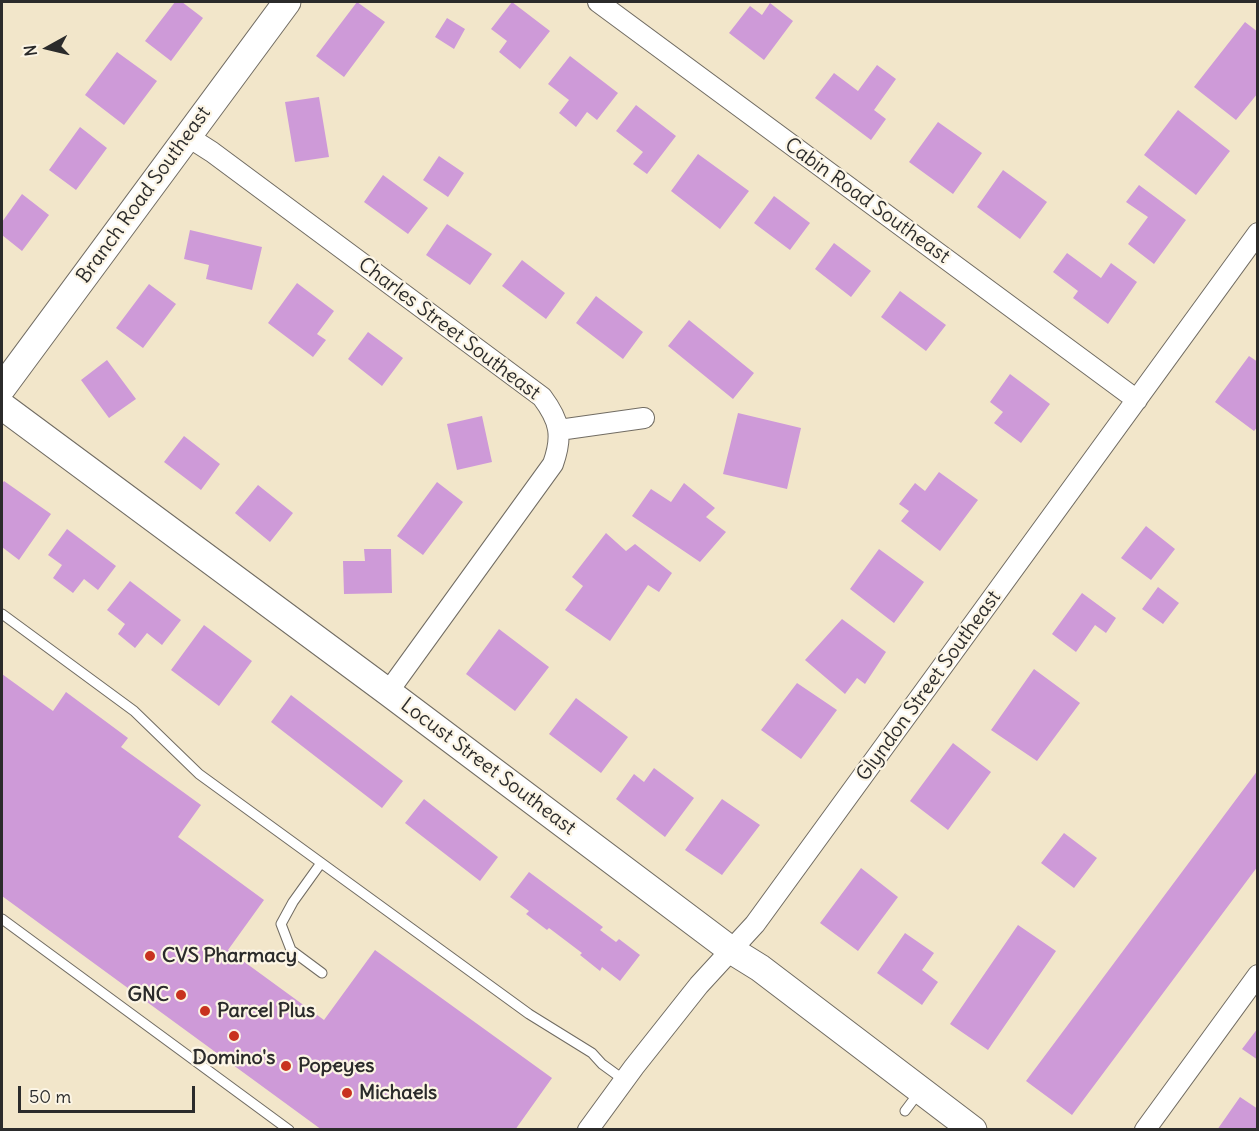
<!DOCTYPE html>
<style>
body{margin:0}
#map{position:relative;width:1259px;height:1131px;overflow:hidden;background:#f2e6ca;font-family:Delius,sans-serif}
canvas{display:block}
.frame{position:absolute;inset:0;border:3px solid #2b2b2b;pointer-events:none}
.north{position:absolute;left:18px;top:18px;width:60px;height:60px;-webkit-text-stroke:4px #fcf5e5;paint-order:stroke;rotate:262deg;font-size:16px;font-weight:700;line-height:24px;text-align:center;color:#2b2b2b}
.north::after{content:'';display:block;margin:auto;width:21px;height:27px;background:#2b2b2b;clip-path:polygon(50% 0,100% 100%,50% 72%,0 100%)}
.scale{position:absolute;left:18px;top:1086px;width:177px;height:27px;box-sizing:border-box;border:3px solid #2b2b2b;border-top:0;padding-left:8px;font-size:18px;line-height:21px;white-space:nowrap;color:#2b2b2b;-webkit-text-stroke:4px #fcf5e5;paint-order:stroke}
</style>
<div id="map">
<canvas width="1259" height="1131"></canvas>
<div class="frame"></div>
<div class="north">N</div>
<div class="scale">50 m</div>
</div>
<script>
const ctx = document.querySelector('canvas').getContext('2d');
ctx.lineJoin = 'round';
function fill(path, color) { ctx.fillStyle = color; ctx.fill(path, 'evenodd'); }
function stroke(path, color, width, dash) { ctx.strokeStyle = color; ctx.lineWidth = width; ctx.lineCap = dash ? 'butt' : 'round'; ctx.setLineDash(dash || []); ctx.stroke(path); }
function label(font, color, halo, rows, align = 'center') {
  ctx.font = font + ' Delius,sans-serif'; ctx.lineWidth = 4.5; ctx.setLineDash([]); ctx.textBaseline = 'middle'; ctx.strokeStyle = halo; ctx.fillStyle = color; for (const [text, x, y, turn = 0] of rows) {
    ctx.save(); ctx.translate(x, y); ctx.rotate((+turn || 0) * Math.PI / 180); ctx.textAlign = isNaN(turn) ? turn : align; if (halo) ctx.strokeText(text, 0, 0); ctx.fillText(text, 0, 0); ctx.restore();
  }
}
fill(new Path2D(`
 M175 2H182L203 18 171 61 145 41Z
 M357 2 385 22 344 77 316 56Z
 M512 2 550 31 520 69 499 52 507 41 491 29Z
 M770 3 793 21 764 60 729 33 750 6 762 15Z
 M447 18 465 29 454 49 435 37Z
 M1245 22 1258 32V93L1236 120 1194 87Z
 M117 52 157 81 124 125 85 95Z
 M570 56 618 93 597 120 587 112 576 127 559 113 569 100 548 84Z
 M877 65 896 79 874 110 886 119 871 140 815 98 834 73 858 91Z
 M319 97 329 157 295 162 285 102Z
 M636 105 676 136 647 174 633 164 643 152 616 131Z
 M1178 110 1230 151 1196 195 1144 155Z
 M938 122 982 153 953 194 909 162Z
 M80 127 107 148 76 190 49 170Z
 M698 154 749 191 720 229 671 191Z
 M439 156 464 173 448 197 423 180Z
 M1003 170 1047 202 1020 239 977 207Z
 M383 175 428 208 408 234 364 202Z
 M1139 185 1186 220 1154 264 1128 244 1148 217 1126 202Z
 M22 194 49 215 22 251 2 235V222Z
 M774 196 810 223 790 250 754 223Z
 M447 224 492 254 470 285 426 255Z
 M190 230 262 247 252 290 206 279 209 265 184 259Z
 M834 243 871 271 851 297 815 269Z
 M1067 253 1101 278 1111 263 1137 282 1108 324 1073 298 1078 291 1053 272Z
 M522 260 565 293 546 319 502 286Z
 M297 283 334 311 317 334 326 340 313 357 268 323Z
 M149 284 176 304 143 348 116 328Z
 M900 291 946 325 926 351 881 317Z
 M596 296 643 332 623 359 576 323Z
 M689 320 754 373 733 399 668 346Z
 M368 332 403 358 382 386 348 359Z
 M1249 356 1258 362V426L1254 431 1215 402Z
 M107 360 136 399 109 418 81 380Z
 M1010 374 1050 404 1021 443 994 423 1003 412 990 402Z
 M738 413 801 428 787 489 723 474Z
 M482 416 492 462 457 470 447 424Z
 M184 436 220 464 201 490 164 462Z
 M939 472 978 500 940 551 901 521 909 511 899 504 915 483 925 491Z
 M4 481 51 514 19 560 2 547V484Z
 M437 482 463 502 423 555 397 536Z
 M684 483 715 508 706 517 726 532 700 562 632 516 651 489 671 502Z
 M258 485 293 513 270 542 235 513Z
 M1146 526 1175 549 1151 580 1121 558Z
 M67 529 116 566 98 590 84 579 73 593 53 578 62 565 48 555Z
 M606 533 626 551 635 544 672 573 659 592 648 585 610 641 565 610 583 586 572 577Z
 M364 549H391L392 593 344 594 343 561H365Z
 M879 549 924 582 894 623 850 589Z
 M130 581 181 620 162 645 147 633 135 648 118 634 125 624 107 610Z
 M1158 587 1179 603 1163 624 1142 609Z
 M1082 593 1116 618 1106 633 1095 625 1076 652 1052 634Z
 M842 619 886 652 865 684 857 678 845 694 805 660Z
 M204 625 252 661 219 706 171 670Z
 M499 629 549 667 515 711 466 674Z
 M1034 669 1080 703 1037 761 991 730Z
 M2 674 53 711 66 692 128 738 121 747 201 805 178 837 264 900 228 950 324 1020 375 950 552 1078 515 1130H322L2 896Z
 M797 683 837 710 801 759 761 730Z
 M291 695 403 781 382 808 271 722Z
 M576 698 628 737 601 773 549 734Z
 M953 743 991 772 948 830 910 801Z
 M654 768 694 798 665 837 616 799 634 774 644 782Z
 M1258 770V866L1072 1115 1026 1081Z
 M424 799 498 857 480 881 405 823Z
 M722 799 760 825 722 875 685 850Z
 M1064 833 1097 858 1074 888 1041 863Z
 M861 868 898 897 858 951 820 923Z
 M529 872 603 927 600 930 616 942 619 939 640 955 620 981 602 967 600 971 580 955 582 953 549 928 547 930 526 914 529 911 510 897Z
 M1018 925 1056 951 988 1050 950 1024Z
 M905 933 934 953 922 970 938 982 922 1005 877 973Z
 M1258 1028V1060L1242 1049Z
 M1240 1097 1258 1109V1130H1217Z`), '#ce9ad8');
const lane = new Path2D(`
 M2 614 134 711 199 774 529 1014 592 1053 602 1064 624 1080
 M321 863 293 902 281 924 291 950 322 973
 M2 919 289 1130
 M905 1111 920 1091`);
const street = new Path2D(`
 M598 2 1137 400
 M187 136 212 152 542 397C560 421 563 436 553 464L388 692
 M559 430 644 418
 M588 1130 634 1067 699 985 755 924 1258 233
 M1145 1130 1258 975`);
const secondary = new Path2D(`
 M2 388 287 2
 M2 406 388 692 731 950 760 968 973 1130`);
stroke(lane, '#716c63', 11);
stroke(street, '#716c63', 22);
stroke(secondary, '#716c63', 29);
stroke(lane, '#fff', 9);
stroke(street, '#fff', 20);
stroke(secondary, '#fff', 27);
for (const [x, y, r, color] of [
 [150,956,6,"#c8321e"],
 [181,995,6,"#c8321e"],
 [205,1011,6,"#c8321e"],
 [234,1036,6,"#c8321e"],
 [286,1066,6,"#c8321e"],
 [347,1093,6,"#c8321e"]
]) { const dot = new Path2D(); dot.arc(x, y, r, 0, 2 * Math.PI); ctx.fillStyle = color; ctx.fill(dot); stroke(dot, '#fcf5e5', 2); }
label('20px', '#2b2b2b', '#fcf5e5', [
 ["Branch Road Southeast",144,195,-54],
 ["Cabin Road Southeast",867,201,36],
 ["Charles Street Southeast",449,329,37],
 ["Glyndon Street Southeast",929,686,-54],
 ["Locust Street Southeast",488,767,37]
]);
label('bold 20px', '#2b2b2b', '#fcf5e5', [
 ["CVS Pharmacy",162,956],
 ["GNC",169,995,"right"],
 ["Parcel Plus",217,1011],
 ["Domino's",234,1058,"center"],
 ["Popeyes",298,1066],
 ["Michaels",359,1093]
], 'left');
</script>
